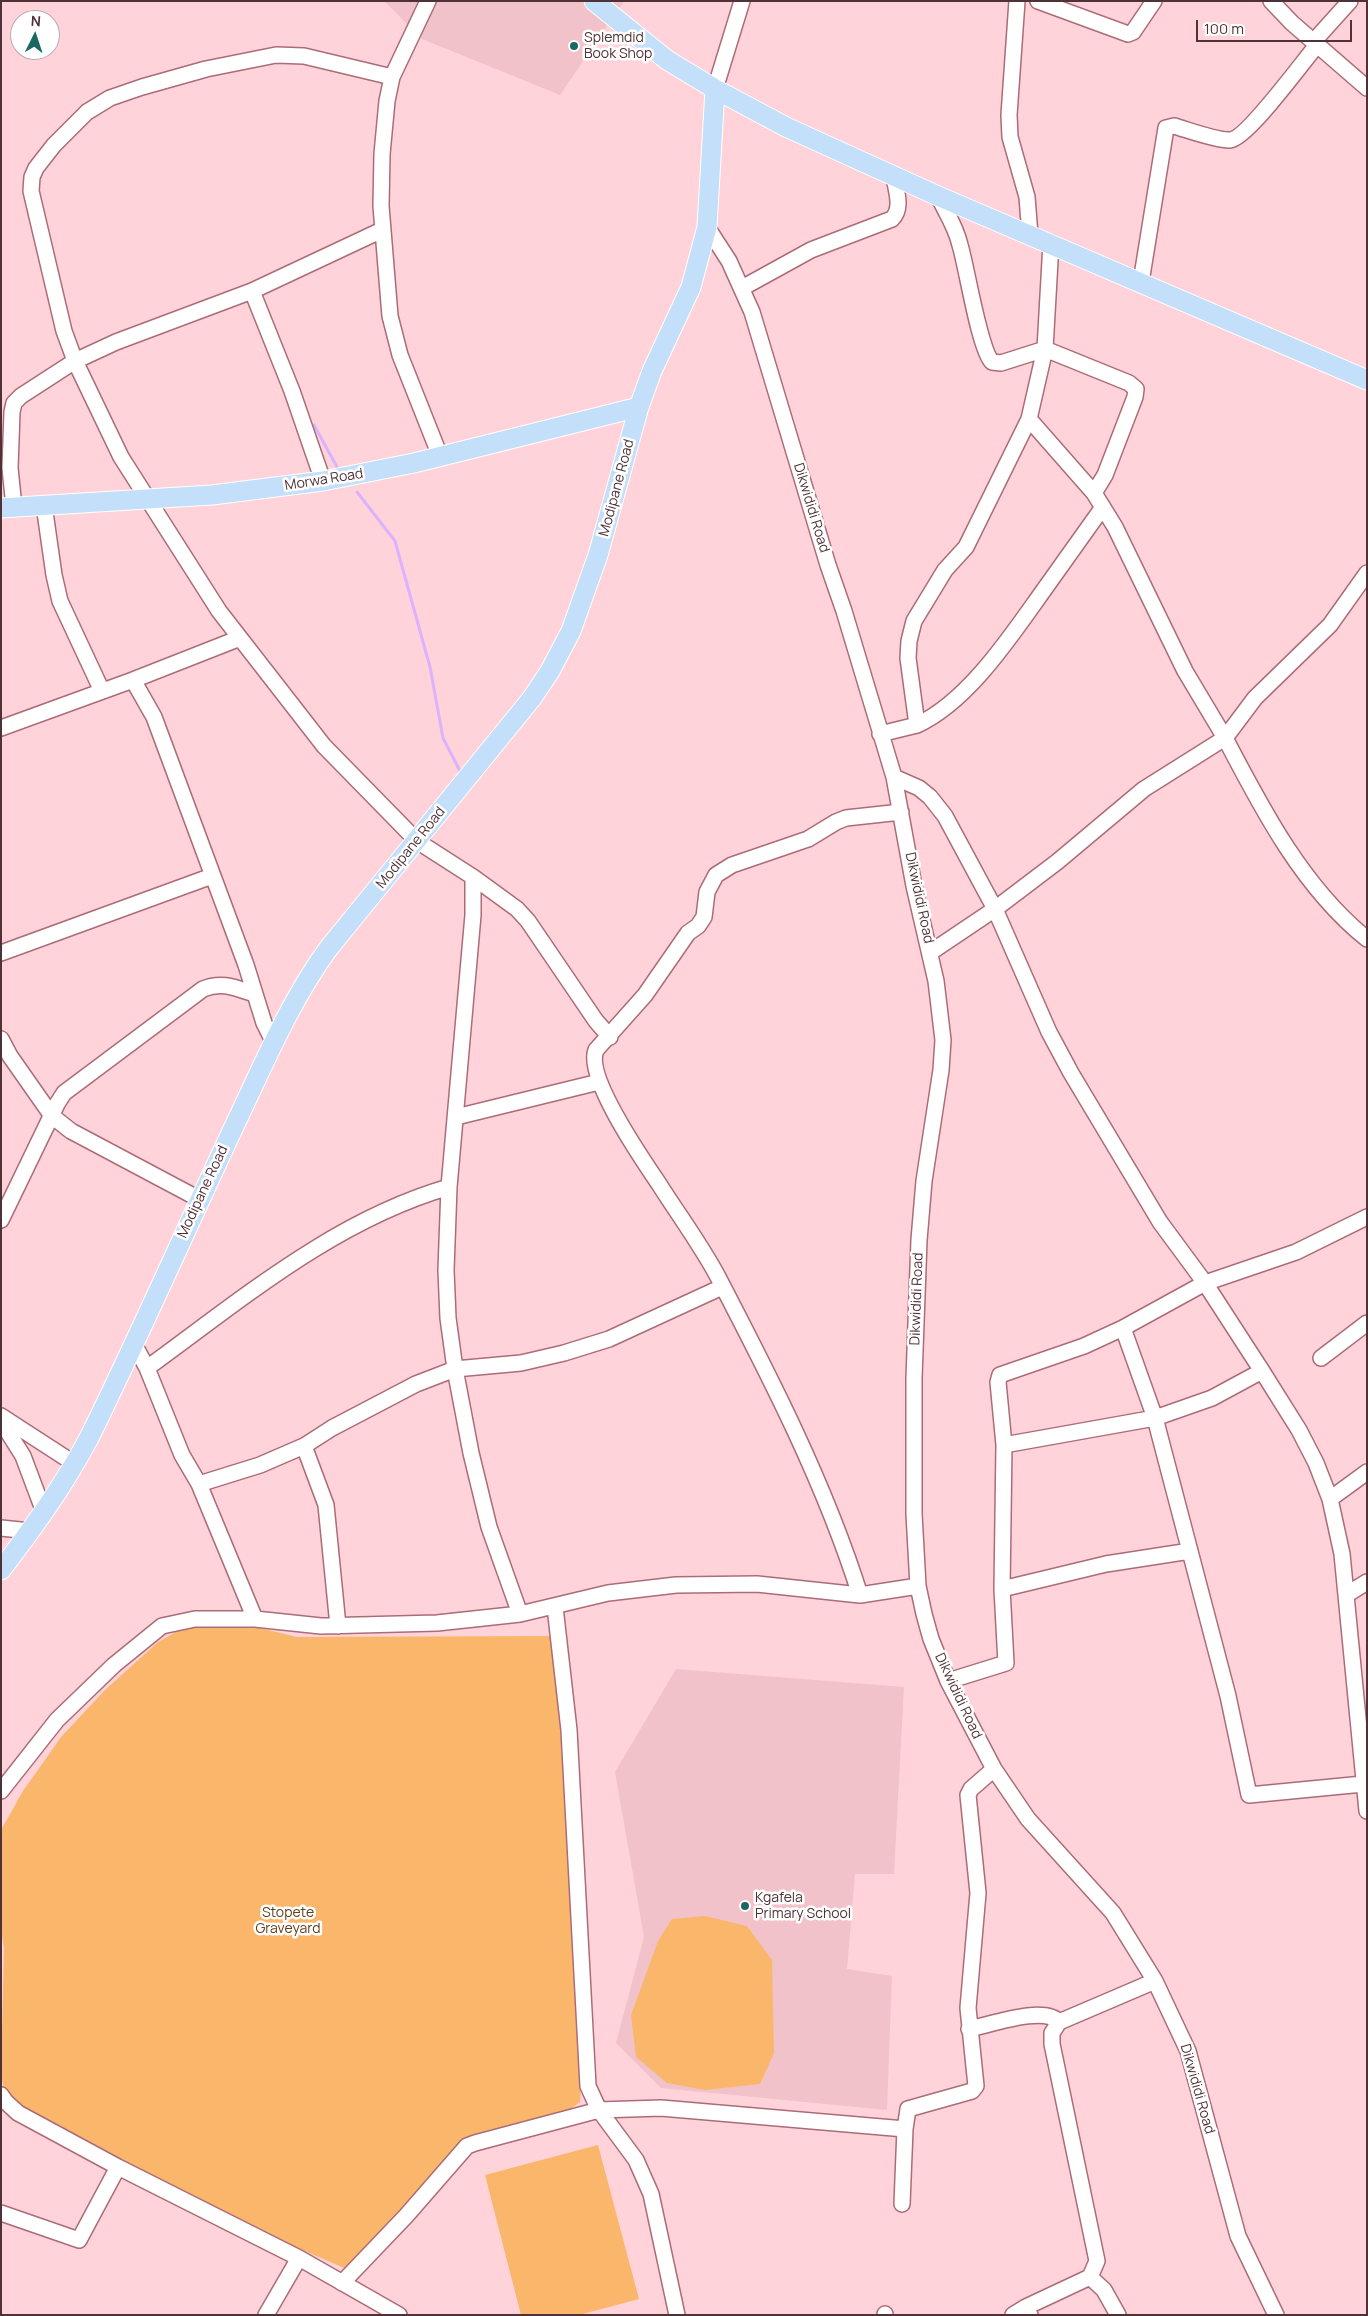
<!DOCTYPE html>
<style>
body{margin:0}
#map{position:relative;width:1368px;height:2316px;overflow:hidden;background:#ffd3d9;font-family:Manrope,sans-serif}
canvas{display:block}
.frame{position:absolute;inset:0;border:2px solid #4e3237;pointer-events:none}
.north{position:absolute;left:10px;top:10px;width:50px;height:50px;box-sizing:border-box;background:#fff;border:1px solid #b8adaf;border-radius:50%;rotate:4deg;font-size:14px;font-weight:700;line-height:20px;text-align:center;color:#4e3237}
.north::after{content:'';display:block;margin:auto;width:18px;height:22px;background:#1b6762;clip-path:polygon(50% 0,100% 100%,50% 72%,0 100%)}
.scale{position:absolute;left:1196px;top:20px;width:156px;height:22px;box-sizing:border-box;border:2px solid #4e3237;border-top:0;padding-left:6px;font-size:15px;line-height:18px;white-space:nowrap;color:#4e3237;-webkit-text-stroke:4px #fff;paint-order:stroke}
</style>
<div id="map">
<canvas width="1368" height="2316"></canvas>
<div class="frame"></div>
<div class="north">N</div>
<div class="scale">100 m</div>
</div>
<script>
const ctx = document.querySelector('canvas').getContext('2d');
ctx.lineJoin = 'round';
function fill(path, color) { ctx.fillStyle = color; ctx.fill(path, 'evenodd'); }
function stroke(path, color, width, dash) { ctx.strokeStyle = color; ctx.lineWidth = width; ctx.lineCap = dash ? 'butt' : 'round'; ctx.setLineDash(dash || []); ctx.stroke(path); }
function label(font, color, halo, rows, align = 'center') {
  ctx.font = font + ' Manrope,sans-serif'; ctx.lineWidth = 5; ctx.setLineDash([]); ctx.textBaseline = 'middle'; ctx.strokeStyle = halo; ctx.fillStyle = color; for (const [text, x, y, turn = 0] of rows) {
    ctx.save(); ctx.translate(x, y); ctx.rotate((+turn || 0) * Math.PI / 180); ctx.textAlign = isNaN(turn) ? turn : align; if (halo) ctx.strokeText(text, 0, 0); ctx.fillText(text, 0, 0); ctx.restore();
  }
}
fill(new Path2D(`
 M384 1H624L560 95 422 39Z
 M676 1669 904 1687 894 1874H855L847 1969 892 1976 887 2110 661 2088 616 2043 644 1937 615 1772Z`), '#f1c2c9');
fill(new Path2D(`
 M198 1625 256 1627 297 1637 554 1636 576 1961 582 2070 580 2102 561 2116 463 2144 349 2270 237 2222 12 2102 4 2090 1 2074 4 1948 1 1929V1830L23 1791 61 1737 105 1690 158 1642 176 1632Z
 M705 1916 747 1926 772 1960 774 2053 760 2084 705 2090 667 2083 636 2057 631 2015 658 1941 672 1919Z
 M598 2145 639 2299 579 2315H521L485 2175Z`), '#fab76c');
stroke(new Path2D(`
 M314 425 337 467
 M357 492 395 541 430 667 443 738 462 775`), '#dab2fe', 3);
const minor = new Path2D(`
 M428 1 392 77 387 101 382 154 381 206 390 316 400 355 440 456
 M1017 1 1009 115 1010 137 1027 197 1030 235
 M1038 1 1128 34 1133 32 1154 1
 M1271 1 1292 23 1367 88
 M1314 41 1350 1
 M392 77 304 56 276 55 206 69 142 87 110 98 87 112 54 145 36 168 32 177 31 191 64 331 75 361 121 457 219 611 324 746 417 841 473 877 517 909 528 921 596 1021 610 1037
 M715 89 742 1
 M938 196C946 212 956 227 960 245 967 268 979 348 992 362L1001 363 1045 349 1129 383 1136 389 1135 397 1105 475 1094 493
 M707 227 729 261 752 312 828 565 844 611 894 777 914 886 936 981 943 1040 941 1070 924 1181 919 1240 914 1378V1514L918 1586 924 1614 931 1639 948 1681 994 1769 1028 1819 1113 1913 1155 1981 1188 2051 1238 2236 1276 2315
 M1141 282 1166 128 1174 126C1188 130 1218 141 1230 140 1247 139 1304 60 1318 44
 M742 288 811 250 892 219C903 208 896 191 894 177
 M252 291 292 391 323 481
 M1029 419 966 547 945 570 914 621 909 641 908 658 917 725C967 702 1009 639 1041 594 1062 565 1082 536 1103 507
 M44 505 54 575 60 601 102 691
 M14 507 10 468 12 412 14 403 21 396 75 361 116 342 252 291 382 230
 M1367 573 1330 625 1255 698 1225 738C1262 809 1303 888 1367 939
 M133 680 154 717 246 965 264 1023 274 1043
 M1 728 133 680 240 638
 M880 734 917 725
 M894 777 919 788 930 797 945 816 995 909 1049 1032 1071 1073 1160 1222 1205 1283 1262 1371 1299 1430 1316 1463 1330 1499 1342 1554 1367 1811
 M473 877V915L449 1187 446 1270 448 1318 455 1369 471 1453 489 1527 520 1614
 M931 952 995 909 1057 862 1144 789 1225 738 1185 671 1115 527 1094 493 1029 419 1045 349 1051 243
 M1 953 212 876
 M1 1039 10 1056 52 1116 71 1131 199 1199
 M456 1117 599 1082
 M1 1220 57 1104 64 1093 203 989C222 981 236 988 254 994
 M1123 1328 1155 1418 1228 1696 1249 1795 1363 1784
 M134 1344 147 1368 182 1455 199 1484 255 1619
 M1321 1358 1367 1323
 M147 1368C242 1299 335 1220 449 1187
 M1 1416 75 1464
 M1 1421 23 1456 44 1512
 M1004 1445 1155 1418 1212 1398 1262 1371
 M304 1446 326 1505 338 1626
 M199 1484 260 1465 304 1446 332 1428 416 1384 455 1369 521 1363 564 1353 609 1339 722 1287
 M1330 1499 1367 1472
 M1 1528 30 1531
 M1002 1589 1106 1564 1190 1551
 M860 1595C825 1484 771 1379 718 1277 701 1245 678 1214 659 1184 642 1159 585 1076 596 1050L645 995 688 933 698 926 704 917 707 892 716 875 732 865 808 839 836 822 846 818 901 812
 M1346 1595 1367 1582
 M555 1607 569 1730 588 2086 599 2110 636 2160 651 2194 677 2315
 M948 1681 1006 1663 1002 1589 1004 1445 998 1382 1000 1375 1084 1346 1123 1328 1205 1283 1296 1252 1367 1217
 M1 1791 57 1720 114 1665 162 1626 195 1619H255L321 1626 437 1623 520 1614 608 1593 676 1585 757 1584 860 1595 918 1586
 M969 2029C990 2025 1044 2005 1059 2022
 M1 2095 6 2102 18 2113 118 2167 299 2258 399 2315
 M902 2204 905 2129 908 2109 972 2091 976 2086 968 2008 978 1893 968 1795 971 1789 994 1769
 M1 2213 79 2240 118 2167
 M1090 2277 1104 2290 1118 2315
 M342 2283 406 2216 467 2146 475 2143 599 2110 661 2108 905 2129
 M885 2314V2315
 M266 2315 299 2258
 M1013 2315 1026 2307
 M1030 2315 1026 2307 1090 2277 1097 2261 1052 2044V2033L1059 2022 1155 1981`);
const major = new Path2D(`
 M594 1 667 60 715 89 786 127 938 196 1367 380
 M1 508 212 495 323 481 414 463 639 407
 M1 1570C34 1527 65 1484 90 1436 142 1330 189 1222 239 1116 266 1059 291 1000 328 949L532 698 550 671 571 631 598 555 639 407 652 371 691 287 707 227 715 89`);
stroke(minor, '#ac6c77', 18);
stroke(major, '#fff', 21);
stroke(minor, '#fff', 15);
stroke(major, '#c4dffa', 19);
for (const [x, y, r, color] of [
 [574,46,5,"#1b6762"],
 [745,1906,5,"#1b6762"]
]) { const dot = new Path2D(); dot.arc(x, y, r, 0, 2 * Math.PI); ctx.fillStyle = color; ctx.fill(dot); stroke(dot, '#fff', 2); }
label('14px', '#4e3237', '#fff', [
 ["Splemdid",584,38],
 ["Book Shop",584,54],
 ["Kgafela",755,1898],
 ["Primary School",755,1914]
], 'left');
label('14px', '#4e3237', '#fff', [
 ["Morwa Road",324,480,-9],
 ["Modipane Road",617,488,-75],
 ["Dikwididi Road",811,508,73],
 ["Modipane Road",411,848,-51],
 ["Dikwididi Road",919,898,78],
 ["Modipane Road",203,1192,-65],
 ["Dikwididi Road",917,1299,-88],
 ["Dikwididi Road",958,1696,65],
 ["Dikwididi Road",1197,2089,74]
]);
label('14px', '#62421d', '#fff', [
 ["Stopete",288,1913],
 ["Graveyard",288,1929]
]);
</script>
